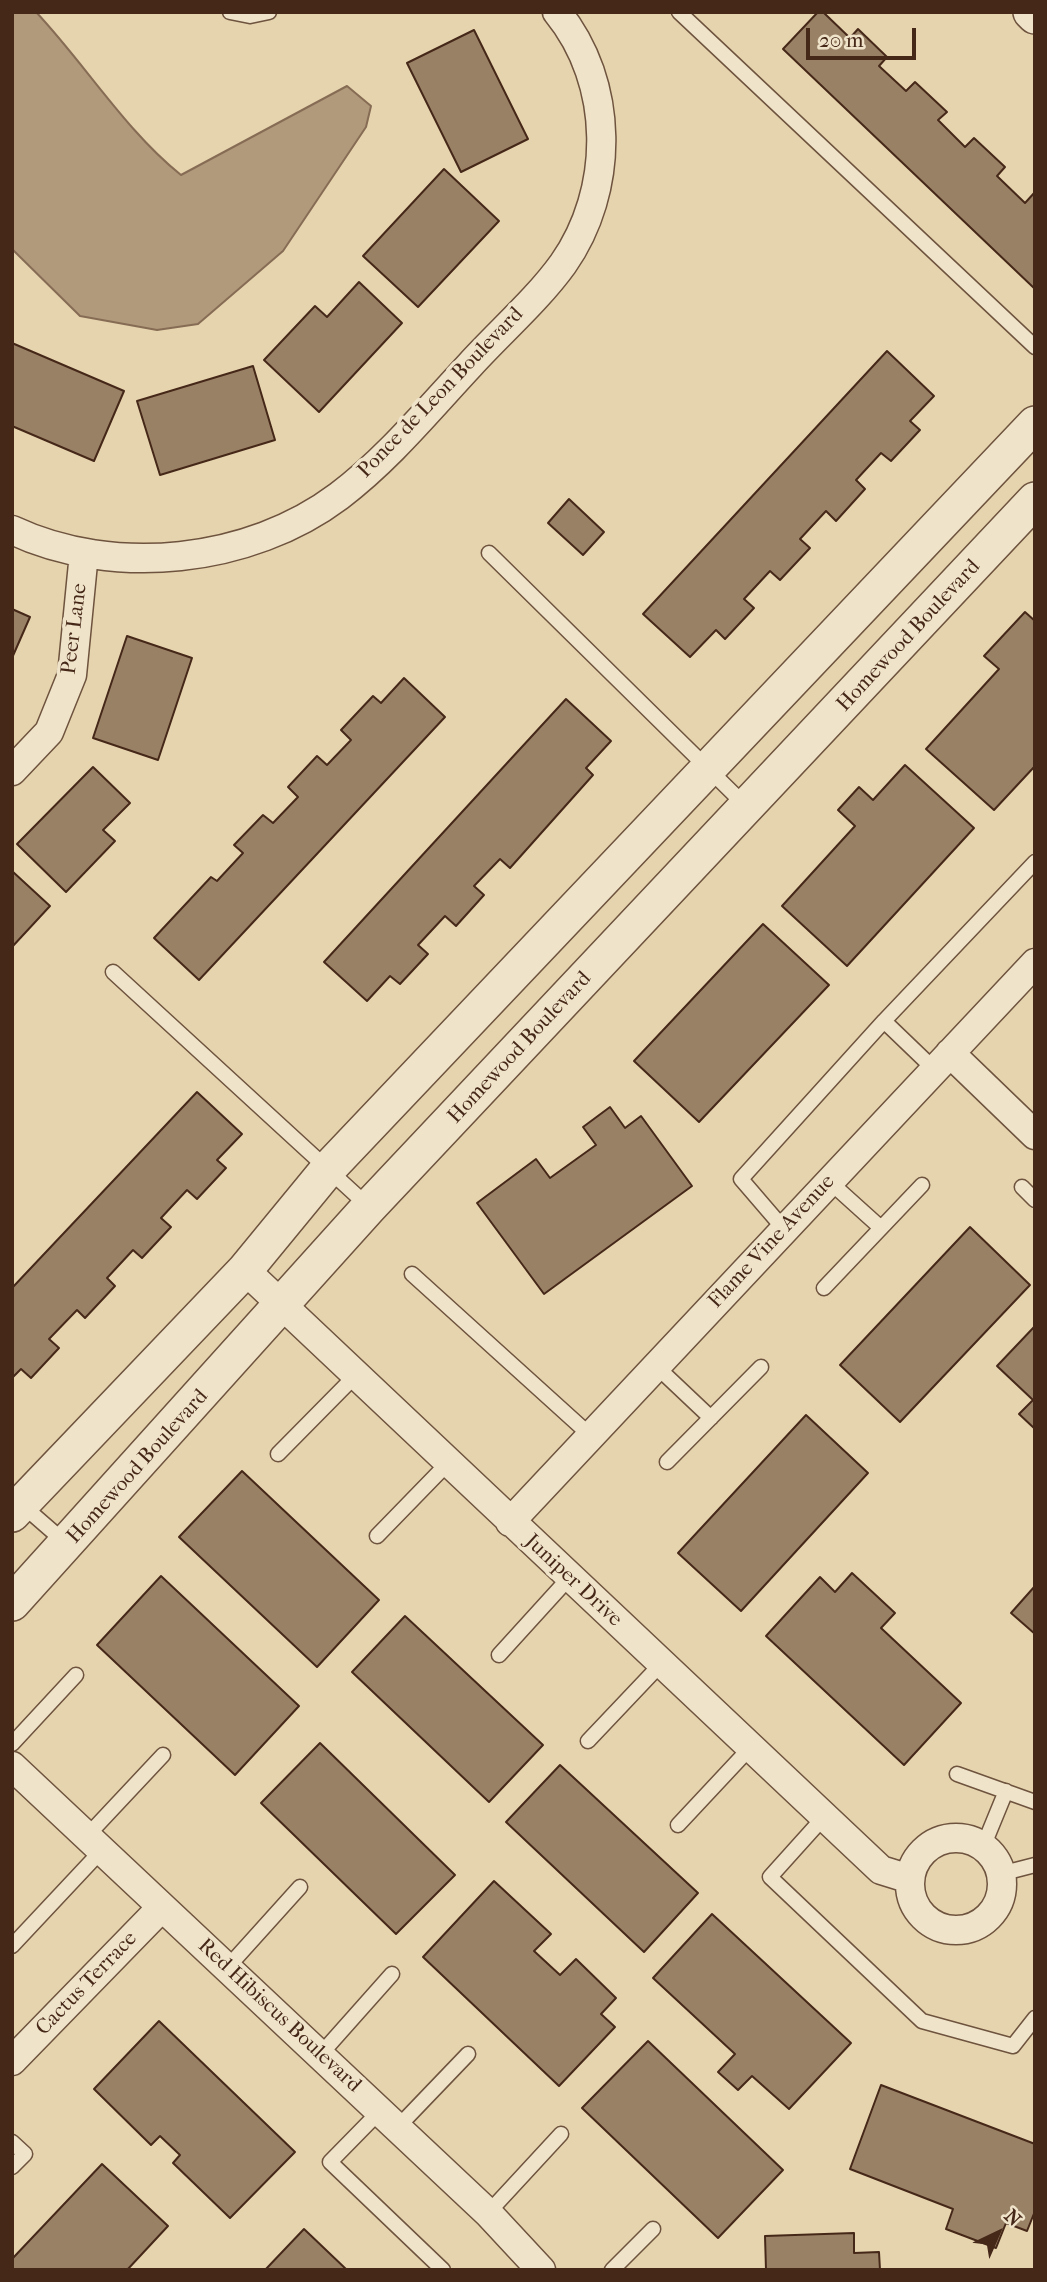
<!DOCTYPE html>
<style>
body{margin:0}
#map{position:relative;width:1047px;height:2282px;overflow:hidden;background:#e6d4ae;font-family:"IM FELL French Canon",serif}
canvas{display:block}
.frame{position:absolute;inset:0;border:14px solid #462819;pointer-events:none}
.north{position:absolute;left:963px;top:2198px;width:70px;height:70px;-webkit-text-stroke:5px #efe3ca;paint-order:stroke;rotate:44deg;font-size:19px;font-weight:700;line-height:28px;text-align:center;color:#462819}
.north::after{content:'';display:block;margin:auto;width:24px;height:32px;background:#462819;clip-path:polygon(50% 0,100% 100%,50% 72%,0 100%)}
.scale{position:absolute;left:806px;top:28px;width:110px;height:32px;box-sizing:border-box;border:4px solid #462819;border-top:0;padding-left:9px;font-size:21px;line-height:24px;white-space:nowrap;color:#462819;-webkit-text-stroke:5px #efe3ca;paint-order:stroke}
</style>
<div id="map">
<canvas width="1047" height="2282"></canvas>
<div class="frame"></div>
<div class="north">N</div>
<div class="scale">20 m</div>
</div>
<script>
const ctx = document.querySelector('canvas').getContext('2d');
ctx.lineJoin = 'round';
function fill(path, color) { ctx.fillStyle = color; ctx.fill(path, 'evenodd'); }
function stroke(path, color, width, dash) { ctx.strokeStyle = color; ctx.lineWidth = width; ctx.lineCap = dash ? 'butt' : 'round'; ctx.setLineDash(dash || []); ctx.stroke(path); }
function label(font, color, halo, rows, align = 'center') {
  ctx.font = font + ' "IM FELL French Canon",serif'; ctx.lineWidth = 7; ctx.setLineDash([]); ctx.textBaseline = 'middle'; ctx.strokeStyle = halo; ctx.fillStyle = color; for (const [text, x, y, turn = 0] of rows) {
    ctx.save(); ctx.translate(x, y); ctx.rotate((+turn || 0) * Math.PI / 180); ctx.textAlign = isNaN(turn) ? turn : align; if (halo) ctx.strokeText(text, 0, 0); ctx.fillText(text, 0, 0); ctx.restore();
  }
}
const water = new Path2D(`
 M12 12H36C85 64 125 130 181 175L347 86 371 106 366 127 283 251 198 324 157 330 80 316 12 249Z`);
fill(water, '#b09a7b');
stroke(water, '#866c54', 2);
const building = new Path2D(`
 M818 12H823L850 38 858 29 887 57 879 66 906 91 915 82 947 112 938 120 965 147 974 138 1005 167 997 176 1025 203 1035 192V289L783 49Z
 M474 30 528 139 461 172 407 63Z
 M444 169 499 221 418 307 363 256Z
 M359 282 402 323 319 412 264 360 315 306 327 317Z
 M12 343 124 391 94 461 12 426Z
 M887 351 934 396 910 421 920 430 891 461 881 453 856 480 865 489 836 521 826 511 800 539 810 548 780 580 770 571 744 599 754 608 725 639 716 630 690 657 643 614Z
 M253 366 275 440 160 475 137 401Z
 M569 499 604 532 583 555 548 523Z
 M12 609 30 617 12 658Z
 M1025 612 1035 621V766L994 810 926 749 999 669 984 656Z
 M127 636 192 658 158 760 93 738Z
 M404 678 445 717 199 980 154 938 211 877 217 881 243 853 234 845 263 815 273 823 298 797 288 787 317 756 327 765 351 740 341 730 373 696 381 703Z
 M566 699 611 741 586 768 593 775 510 868 500 859 474 886 484 895 456 926 445 916 418 945 428 954 400 984 390 976 367 1001 324 962Z
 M905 765 974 828 847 966 782 906 855 826 838 810 859 787 873 800Z
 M93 767 130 803 103 830 115 841 66 892 17 844Z
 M12 871 50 906 12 947Z
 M763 924 829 985 699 1122 634 1061Z
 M197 1092 242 1134 217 1160 226 1168 197 1199 187 1190 161 1218 171 1227 142 1258 133 1250 107 1278 115 1286 85 1318 77 1310 49 1339 59 1348 31 1378 21 1369 12 1378V1288Z
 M610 1107 625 1128 641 1116 692 1186 544 1294 477 1203 536 1159 550 1178 596 1145 583 1127Z
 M970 1227 1030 1285 900 1422 840 1365Z
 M1035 1326V1429L1019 1414 1033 1400 997 1366Z
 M806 1415 868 1473 741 1611 678 1553Z
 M242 1471 379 1600 317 1667 179 1537Z
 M852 1573 895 1613 881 1628 961 1703 904 1765 766 1636 820 1577 835 1592Z
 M161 1576 299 1706 235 1775 97 1645Z
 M1035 1586V1634L1011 1613Z
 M405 1616 543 1745 489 1802 352 1672Z
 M320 1743 455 1875 396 1934 261 1803Z
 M560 1765 698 1893 644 1952 506 1822Z
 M494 1881 551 1934 534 1951 560 1975 576 1959 616 1998 601 2014 615 2027 559 2086 423 1957Z
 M712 1914 851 2043 789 2109 752 2076 738 2090 718 2072 735 2054 653 1978Z
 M159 2021 295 2152 230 2218 173 2163 180 2155 160 2136 151 2145 94 2089Z
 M648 2041 783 2170 718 2238 582 2108Z
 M881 2085 1035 2144V2211L1027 2231 1006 2223 996 2248 946 2229 953 2209 850 2169Z
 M102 2164 168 2226 127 2270H12V2259Z
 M304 2229 347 2270H265Z
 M854 2233V2253L879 2252 880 2270H766L765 2236Z`);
fill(building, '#998166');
stroke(building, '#462819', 2);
const service = new Path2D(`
 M230 12 250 16 269 12
 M679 12 1035 347
 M489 553 747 807
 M113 972 368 1206
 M884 1021 935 1070
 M830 1182 881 1228
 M1022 1187 1035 1200
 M784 1229 741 1179 884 1021 1035 862
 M412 1274 591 1436
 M824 1288 922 1185
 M656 1366 711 1418
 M278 1454 356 1375
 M667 1462 761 1367
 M21 1504 67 1544
 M377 1536 448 1463
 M499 1655 569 1578
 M588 1741 661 1664
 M12 1744 76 1675
 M957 1774 1035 1802
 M824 1817 770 1877 922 2021 1013 2046 1035 2018
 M678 1825 750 1748
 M87 1836 163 1755
 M983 1847 1006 1791
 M1000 1874 1035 1865
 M12 1946 102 1850
 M227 1968 300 1887
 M320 2055 392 1974
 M380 2111 330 2162 443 2270
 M397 2128 468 2054
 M12 2142 25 2154 12 2167
 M488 2213 561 2134
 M612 2270 653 2229`);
const minor = new Path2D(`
 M12 530C114 578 250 563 339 496 388 459 428 410 470 365 500 332 537 300 563 264 615 190 615 83 557 12
 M12 771 49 732 72 675 84 553
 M950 1053 1035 1135
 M245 1270 881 1870 910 1879
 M510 1522 1035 963
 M12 1766 488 2213 541 2270
 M910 1884a46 46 0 1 1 92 0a46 46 0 1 1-92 0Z
 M12 2061 162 1907`);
const tertiary = new Path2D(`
 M1031 12 1035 16
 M12 1514 245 1270 328 1169 1035 424
 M12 1603 369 1207 1035 500`);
stroke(service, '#6e533e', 17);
stroke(minor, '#6e533e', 31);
stroke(tertiary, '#6e533e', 38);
stroke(service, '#efe3ca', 14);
stroke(minor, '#efe3ca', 28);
stroke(tertiary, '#efe3ca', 35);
label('21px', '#462819', '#efe3ca', [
 ["Ponce de Leon Boulevard",441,393,-46],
 ["Peer Lane",75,629,-83],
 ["Homewood Boulevard",909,636,-47],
 ["Homewood Boulevard",520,1048,-47],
 ["Flame Vine Avenue",772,1242,-47],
 ["Homewood Boulevard",138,1467,-48],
 ["Juniper Drive",573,1581,43],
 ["Cactus Terrace",87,1984,-46],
 ["Red Hibiscus Boulevard",279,2016,43]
]);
</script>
